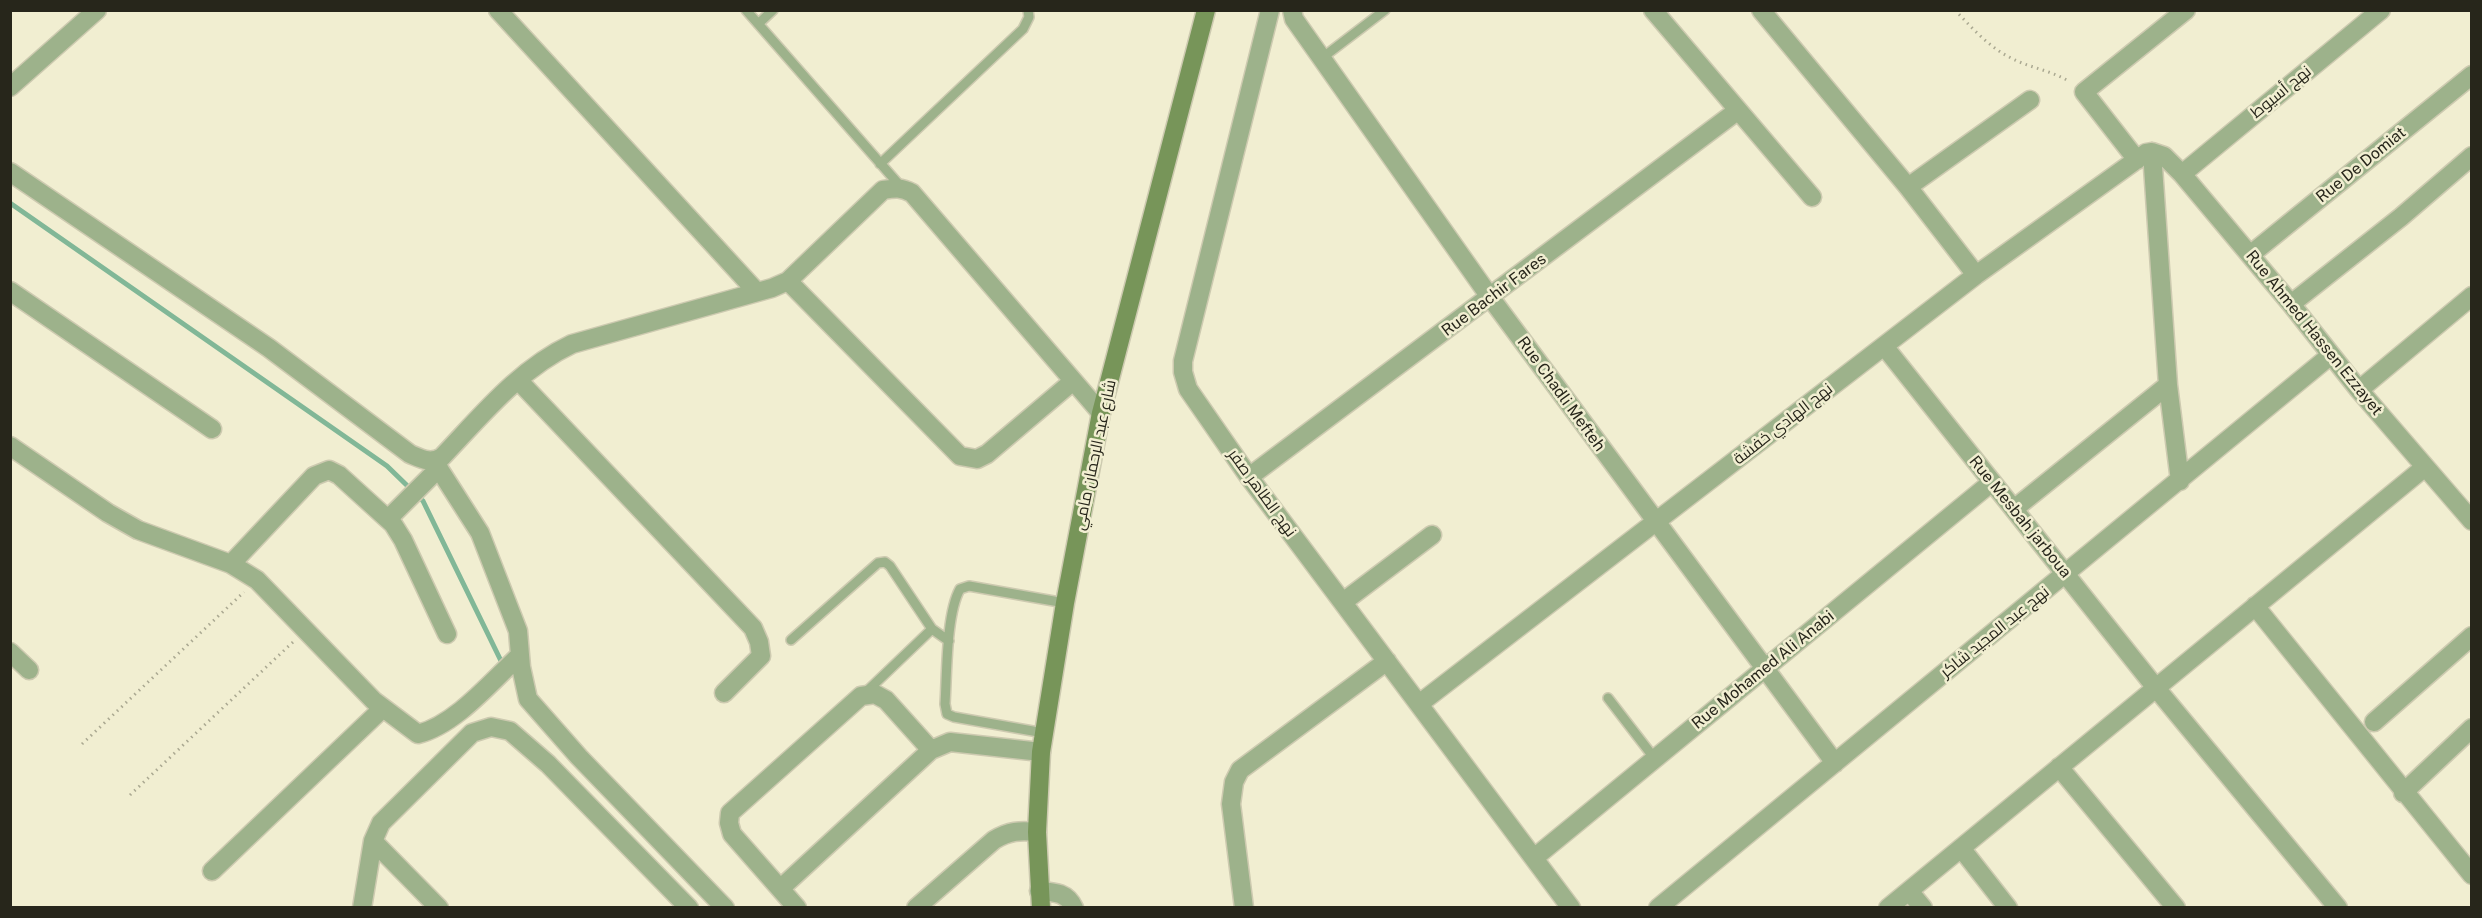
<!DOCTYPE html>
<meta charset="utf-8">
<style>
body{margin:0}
#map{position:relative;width:2482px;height:918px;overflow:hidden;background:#f1eed1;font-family:"Public Sans",sans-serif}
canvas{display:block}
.frame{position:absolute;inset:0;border:12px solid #27261b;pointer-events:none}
</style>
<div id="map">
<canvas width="2482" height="918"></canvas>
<div class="frame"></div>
</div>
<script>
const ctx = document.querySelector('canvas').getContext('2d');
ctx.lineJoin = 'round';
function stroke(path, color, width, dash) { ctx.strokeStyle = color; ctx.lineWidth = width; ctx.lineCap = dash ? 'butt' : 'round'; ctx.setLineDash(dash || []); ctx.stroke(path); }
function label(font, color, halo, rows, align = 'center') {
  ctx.font = font + ' "Public Sans",Cairo,sans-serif'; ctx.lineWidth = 5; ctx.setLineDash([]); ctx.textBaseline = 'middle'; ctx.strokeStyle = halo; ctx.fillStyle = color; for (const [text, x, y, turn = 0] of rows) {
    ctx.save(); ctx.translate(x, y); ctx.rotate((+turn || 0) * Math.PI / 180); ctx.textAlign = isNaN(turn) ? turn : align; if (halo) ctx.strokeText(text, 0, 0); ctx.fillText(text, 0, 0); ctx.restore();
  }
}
stroke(new Path2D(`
 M10 203 387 466 423 501 503 665`), '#81b797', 5);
const lane = new Path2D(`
 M746 10 902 188
 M758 24 773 10
 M1322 58 1385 10
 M880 164 1023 29 1029 17 1028 10
 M791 640 878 563 885 562 890 566 932 629
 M865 693 932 629 949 641
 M1608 698 1655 759
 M1044 733 954 717 947 714 945 704C947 674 946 614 960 589L969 586 1065 603`);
const street = new Path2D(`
 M498 10 756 291
 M1270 10 1183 361V372L1188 389 1249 477 1571 908
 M1292 10 1294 19 1490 297 1835 763
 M1653 10 1812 197
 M1761 10 1908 187 1976 275
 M10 87 97 10
 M2152 152 2164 156 2182 174 2291 304 2359 390 2472 521
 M2152 152 2168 385 2180 481
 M2137 160 2084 92 2186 10
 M10 172 269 348 410 454C422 459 430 464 442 457 482 415 519 369 572 344L772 288 788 281 883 190C895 188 901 187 912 193L1101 413
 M2182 174 2381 10
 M1908 187 2030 100
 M2250 255 2472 75
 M788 281 960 456 977 459 987 454 1072 382
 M10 291 212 429
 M2291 304 2401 217 2472 156
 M1884 346 2156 688 2338 908
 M518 380 753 628 759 642 761 656 724 693
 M2359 390 2472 296
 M10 446 108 513 138 530 231 564 257 580 374 701 418 734C455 725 491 682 519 656
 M434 461 480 533 518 631 521 667 528 699 579 757 725 908
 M1249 477 1737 111
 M2014 509 2168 385
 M388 519 439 468
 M231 564 314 476 329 470 339 475 393 524 403 540 447 634
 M1343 602 1432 535
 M2255 606 2472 875
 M10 652 29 670
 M1419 704 1976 275 2146 153 2152 152
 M2374 722 2472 636
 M2059 767 2176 908
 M2403 793 2472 728
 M373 841 439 908
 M1961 848 2008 908
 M1534 858 1992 482
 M212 871 383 708
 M781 888 931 750 950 742 1041 752
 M1039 891C1054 892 1067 892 1074 908
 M1909 891 1923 908
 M362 908 373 841 381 823 472 733 491 727 510 731 548 764 689 908
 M797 908 732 834 729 823 730 813 861 696 875 694 886 700 931 750
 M916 908 994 840C1009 831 1020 830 1037 832
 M1244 908 1231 804 1234 782 1240 770 1387 661
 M1658 908 2331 355
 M1888 908 2425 467`);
const secondary = new Path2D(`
 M1041 908 1037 832 1041 752 1065 603 1101 413 1206 10`);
stroke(lane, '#cdcab0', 12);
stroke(street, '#cdcab0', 21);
stroke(secondary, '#cdcab0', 21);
stroke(new Path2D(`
 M1955 10C1971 27 1988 46 2009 57 2029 68 2051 70 2070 82
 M82 744 244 592
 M130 795 293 642`), '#aaa891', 3, [1.5, 4.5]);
stroke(lane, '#9db28b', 9);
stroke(street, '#9db28b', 18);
stroke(secondary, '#779559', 18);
label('16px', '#27261b', '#f1eed1', [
 ["نهج أسيوط",2281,92,-39],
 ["Rue De Domiat",2361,165,-39],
 ["Rue Bachir Fares",1494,295,-37],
 ["Rue Ahmed Hassen Ezzayet",2314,333,51],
 ["Rue Chadli Mefteh",1561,394,54],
 ["نهج الهادي خفشة",1783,424,-38],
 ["شارع عبد الرحمان مامي",1095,455,-78],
 ["نهج الطاهر صفر",1262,493,54],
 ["Rue Mesbah jarboua",2020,517,51],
 ["نهج عبد المجيد شاكر",1995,632,-39],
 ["Rue Mohamed Ali Anabi",1763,670,-39]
]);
</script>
